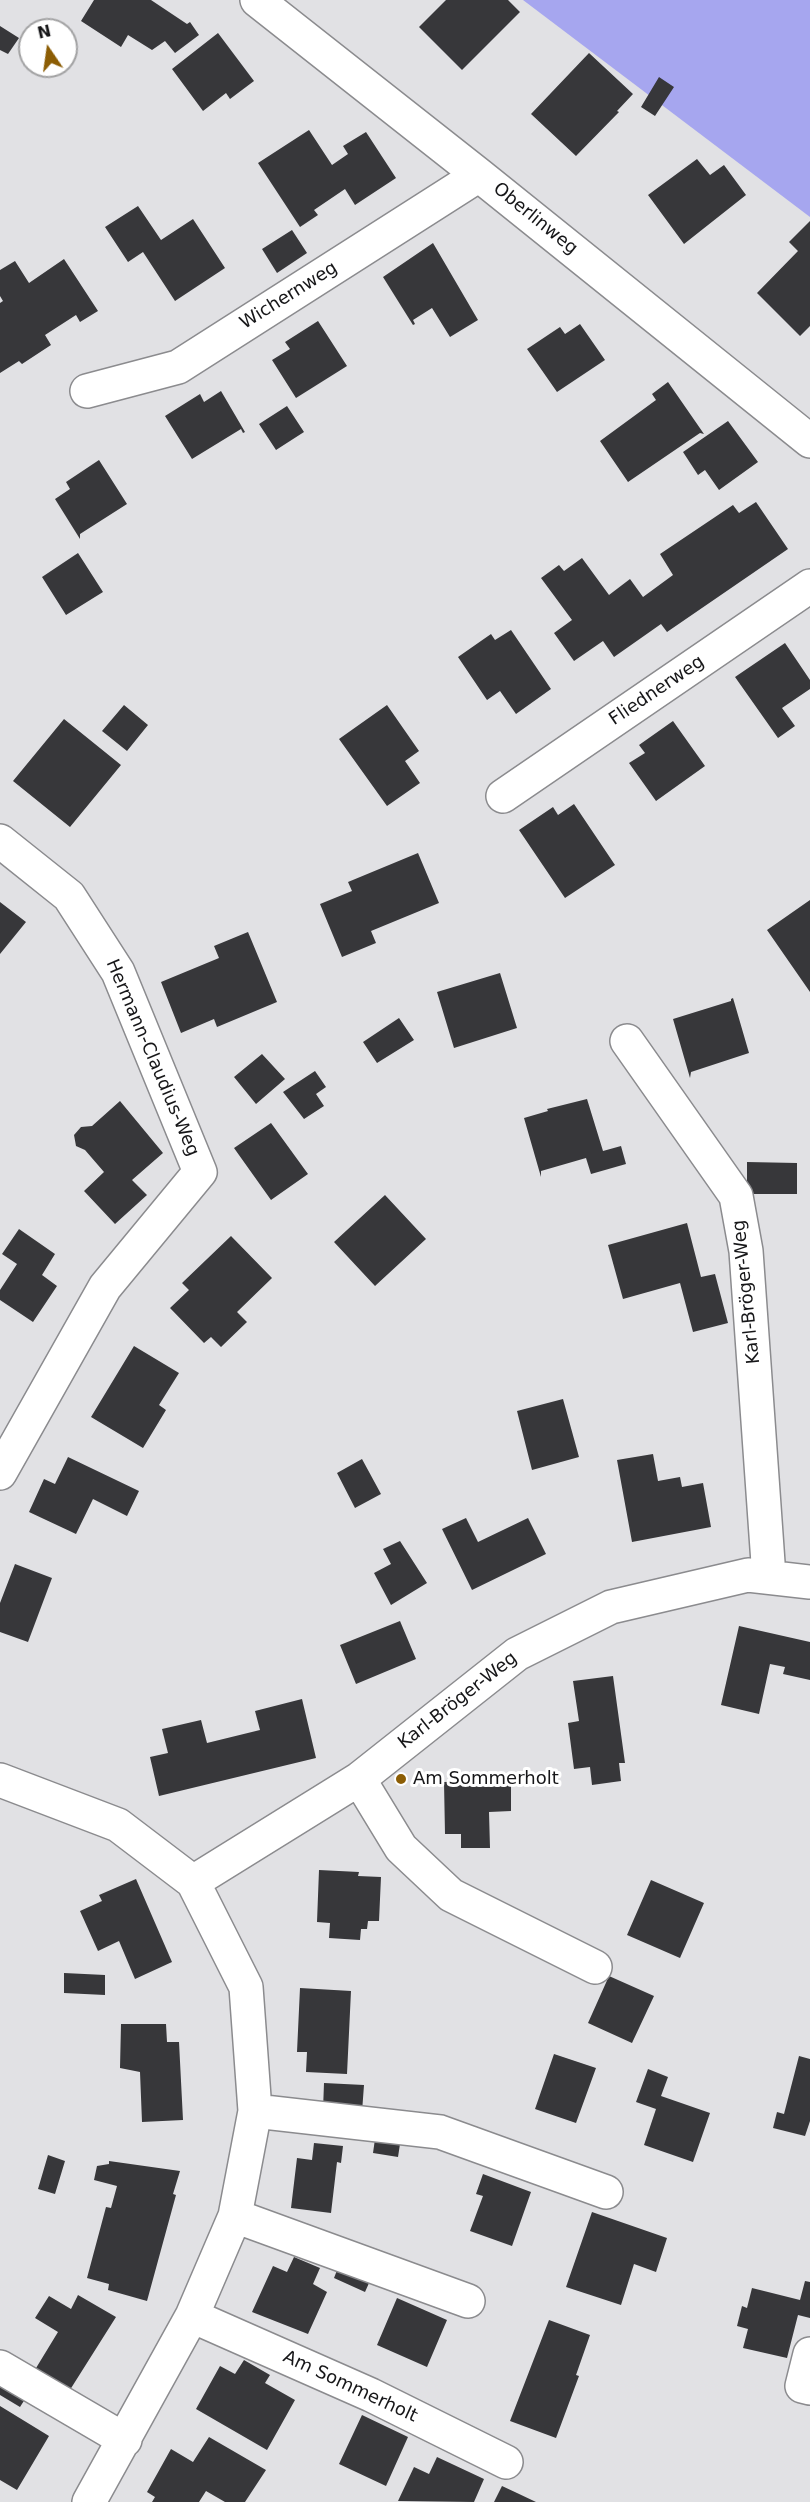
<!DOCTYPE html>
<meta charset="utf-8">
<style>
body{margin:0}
#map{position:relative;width:810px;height:2502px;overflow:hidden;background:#e1e1e4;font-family:"DejaVu Sans",sans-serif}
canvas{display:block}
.north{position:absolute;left:18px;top:18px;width:60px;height:60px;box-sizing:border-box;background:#fff;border:2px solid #a2a2a3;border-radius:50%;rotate:347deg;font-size:16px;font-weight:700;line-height:24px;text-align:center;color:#161618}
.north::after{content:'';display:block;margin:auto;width:21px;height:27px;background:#8c5d04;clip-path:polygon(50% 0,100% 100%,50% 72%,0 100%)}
</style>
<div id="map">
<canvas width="810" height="2502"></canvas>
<div class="north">N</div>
</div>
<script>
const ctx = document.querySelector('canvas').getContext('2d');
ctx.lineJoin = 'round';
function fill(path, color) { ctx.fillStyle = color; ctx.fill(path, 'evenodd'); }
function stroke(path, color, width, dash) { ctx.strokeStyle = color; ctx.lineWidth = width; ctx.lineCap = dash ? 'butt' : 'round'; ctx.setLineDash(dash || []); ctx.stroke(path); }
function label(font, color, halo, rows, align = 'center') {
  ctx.font = font + ' "DejaVu Sans",sans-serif'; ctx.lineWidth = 6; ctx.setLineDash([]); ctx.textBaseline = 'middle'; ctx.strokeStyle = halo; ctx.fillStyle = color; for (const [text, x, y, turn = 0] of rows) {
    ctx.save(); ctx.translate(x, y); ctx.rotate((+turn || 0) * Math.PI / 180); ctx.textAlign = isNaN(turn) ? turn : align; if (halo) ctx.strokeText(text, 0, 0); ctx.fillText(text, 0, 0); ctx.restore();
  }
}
fill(new Path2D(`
 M523 0H810V217Z`), '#a6a6ef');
fill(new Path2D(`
 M94 0H151L187 24 190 22 199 35 175 53 165 41 152 50 128 35 121 47 81 21Z
 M446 0H508L520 12 462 70 419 27Z
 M0 26 19 38 8 54 0 50Z
 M218 33 254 81 230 99 226 93 203 111 172 69Z
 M589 53 633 94 617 111 619 112 576 156 531 114Z
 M659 77 674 87 655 116 641 107Z
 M309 130 332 165 348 154 343 146 366 132 396 178 355 205 345 189 314 210 318 215 300 227 258 163Z
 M697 159 710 175 724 165 746 195 684 244 648 195Z
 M138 206 161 240 193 219 225 268 175 301 143 252 128 262 105 227Z
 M810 221V326L800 336 757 293 798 251 789 242Z
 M292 230 307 253 277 273 262 249Z
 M433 243 478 320 450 337 432 308 413 320 415 324 413 325 383 277Z
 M64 259 98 311 80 322 76 315 45 335 51 345 22 364 19 361 0 373V303L3 301 0 296V270L15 261 29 283Z
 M318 321 347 366 296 398 272 360 290 349 285 342Z
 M580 324 605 360 557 392 527 349 560 327 565 334Z
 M668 382 704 434 700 433 628 482 600 441 656 400 652 394Z
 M221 391 245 432 243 433 241 429 192 459 165 416 200 394 204 402Z
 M287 406 304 432 276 450 259 424Z
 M728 421 758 462 719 490 705 470 698 475 683 452Z
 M99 460 127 504 80 534V539L55 499 70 489 66 482Z
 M756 502 788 549 667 632 661 624 614 657 603 641 574 661 554 633 572 620 541 578 559 565 564 571 582 558 609 595 630 579 643 597 673 575 660 554 733 505 739 513Z
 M78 553 103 592 66 615 42 577Z
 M511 630 551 689 516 714 500 691 487 700 458 657 491 634 495 640Z
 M785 643 810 680V689L782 708 795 726 778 738 735 677Z
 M124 705 148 725 127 751 102 731Z
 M387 705 419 751 405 761 420 783 387 806 339 739Z
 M64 719 121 765 70 827 13 781Z
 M673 721 705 766 656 801 629 763 645 753 639 745Z
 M574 804 615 865 565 898 519 830 553 807 558 815Z
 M418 853 439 903 371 931 376 943 342 957 320 904 352 891 348 882Z
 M810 900V992L767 930Z
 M0 902 26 922 0 954Z
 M248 932 277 1002 217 1027 214 1019 181 1033 161 982 219 958 214 946Z
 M500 973 517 1028 454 1048 437 992Z
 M733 998 749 1053 691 1072 690 1078 673 1019 731 1001V999Z
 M399 1018 414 1040 377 1063 363 1042Z
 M262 1054 285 1079 256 1104 234 1077Z
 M315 1071 326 1087 316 1094 324 1106 304 1119 283 1092Z
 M587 1099 603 1151 621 1146 626 1164 591 1174 586 1158 541 1171V1177L524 1118 548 1111 547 1109Z
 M120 1101 163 1153 132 1180 147 1195 115 1224 84 1191 104 1172 85 1150 76 1146 74 1135 81 1127 92 1126Z
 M271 1123 308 1174 271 1200 234 1148Z
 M747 1162 797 1163V1194H747Z
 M385 1195 426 1239 375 1286 334 1242Z
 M687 1223 701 1277 715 1274 728 1323 693 1332 680 1283 623 1299 608 1245Z
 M19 1229 55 1254 42 1275 57 1286 33 1322 0 1300V1290L17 1264 2 1254Z
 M231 1236 272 1278 237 1312 247 1322 221 1347 211 1337 204 1343 170 1308 189 1290 182 1283Z
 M134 1346 179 1373 159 1405 166 1410 143 1448 91 1417Z
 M563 1399 579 1457 532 1470 517 1411Z
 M653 1454 658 1481 680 1477 682 1487 703 1483 711 1527 632 1542 617 1460Z
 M68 1457 139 1491 127 1516 93 1499 76 1534 29 1512 44 1479 55 1484Z
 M362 1459 381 1494 355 1508 337 1473Z
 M466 1518 478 1542 528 1518 546 1554 472 1590 442 1529Z
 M400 1541 427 1583 391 1605 374 1573 391 1564 383 1549Z
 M15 1564 52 1578 28 1642 0 1632V1603Z
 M400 1621 416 1659 356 1684 340 1645Z
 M739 1626 810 1642V1680L783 1674 785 1667 770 1664 759 1714 721 1705Z
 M613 1676 625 1763H619L621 1781 592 1785 590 1767 574 1769 568 1723 579 1721 573 1681Z
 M302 1699 316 1758 159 1796 150 1757 168 1753 162 1729 201 1720 207 1743 260 1730 255 1711Z
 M511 1780V1811L489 1812 490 1848H461V1834H445L444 1782Z
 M319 1870 359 1872 358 1876 381 1877 379 1921H368L367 1929H361L360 1940 329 1938 330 1923 317 1922Z
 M136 1879 172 1962 135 1979 119 1941 98 1951 80 1911 102 1901 99 1895Z
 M651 1880 704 1903 680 1958 627 1935Z
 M64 1973 105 1975V1995L64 1993Z
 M609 1976 654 1996 632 2043 588 2023Z
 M300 1988 351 1991 347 2074 306 2072 307 2052H297Z
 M121 2024H166L167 2042H179L183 2120 142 2122 140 2072 120 2068Z
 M554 2054 596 2068 576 2123 535 2109Z
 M799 2056 810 2059V2121L805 2136 773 2128 777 2112 784 2114Z
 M648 2069 668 2077 661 2096 710 2113 693 2162 644 2145 656 2109 636 2102Z
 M324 2083 364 2085 362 2112 323 2110Z
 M375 2139 400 2144 398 2157 373 2153Z
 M314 2143 343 2146 341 2163 337 2162 331 2213 291 2208 297 2158 312 2160Z
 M48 2155 65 2161 55 2194 38 2189Z
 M109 2161 180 2171 173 2194 176 2195 147 2301 108 2290 109 2284 87 2278 106 2207 111 2208 117 2186 94 2180 97 2166 109 2164Z
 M483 2174 531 2192 512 2246 470 2231 483 2196 476 2194Z
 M592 2212 667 2238 656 2272 634 2264 621 2305 566 2287Z
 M294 2257 320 2268 313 2284 327 2292 308 2334 252 2312 273 2266 287 2272Z
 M341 2260 373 2274 365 2292 334 2278Z
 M805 2281 810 2282V2318L798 2315 787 2358 743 2348 748 2329 737 2326 742 2306 747 2308 752 2288 800 2300Z
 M78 2295 116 2317 68 2393 33 2373 58 2332 35 2318 49 2296 71 2309Z
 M397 2298 447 2320 427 2367 377 2345Z
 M549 2320 590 2335 576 2375 579 2376 556 2438 510 2421Z
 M244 2360 270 2375 265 2383 295 2400 267 2450 196 2409 220 2366 235 2374Z
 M0 2380 27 2396 20 2407 0 2395Z
 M0 2406 49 2436 17 2490 0 2480Z
 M362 2415 408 2437 386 2486 339 2464Z
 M209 2437 266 2470 245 2502H225L206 2491 199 2502H152L155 2497 147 2492 171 2449 193 2462Z
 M437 2457 484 2479 474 2502 398 2501 414 2467 429 2474Z
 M502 2486 517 2493 536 2502H494Z`), '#37373a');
const minor = new Path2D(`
 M257 0 479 175 810 441
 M87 391 178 367 479 175
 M503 796 810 586
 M0 841 69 896 118 972 200 1172 105 1287 0 1473
 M627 1041 736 1196 746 1251 769 1577
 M359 1779 401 1848 451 1895 595 1967
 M0 1780 118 1825 193 1882 246 1987 255 2111 235 2216 192 2316 89 2502
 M193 1882 359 1779 517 1654 611 1607 748 1575 810 1582
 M255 2111 440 2132 606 2192
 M235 2216 468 2301
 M192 2316 371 2395 506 2462
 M810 2354 802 2386 810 2388
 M0 2367 125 2440`);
stroke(minor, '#8b8b8e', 36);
stroke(minor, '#fff', 33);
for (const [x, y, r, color] of [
 [401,1779,6,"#8c5d04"]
]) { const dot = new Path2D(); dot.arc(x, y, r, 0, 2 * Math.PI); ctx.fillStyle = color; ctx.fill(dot); stroke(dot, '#fff', 2); }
label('18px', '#161618', '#fff', [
 ["Oberlinweg",535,219,39],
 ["Wichernweg",289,296,-32],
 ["Fliednerweg",657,691,-34],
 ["Hermann-Claudius-Weg",152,1058,67],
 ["Karl-Bröger-Weg",747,1292,-96],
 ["Karl-Bröger-Weg",458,1701,-38],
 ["Am Sommerholt",350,2387,25]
]);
label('18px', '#161618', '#fff', [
 ["Am Sommerholt",413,1779]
], 'left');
</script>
